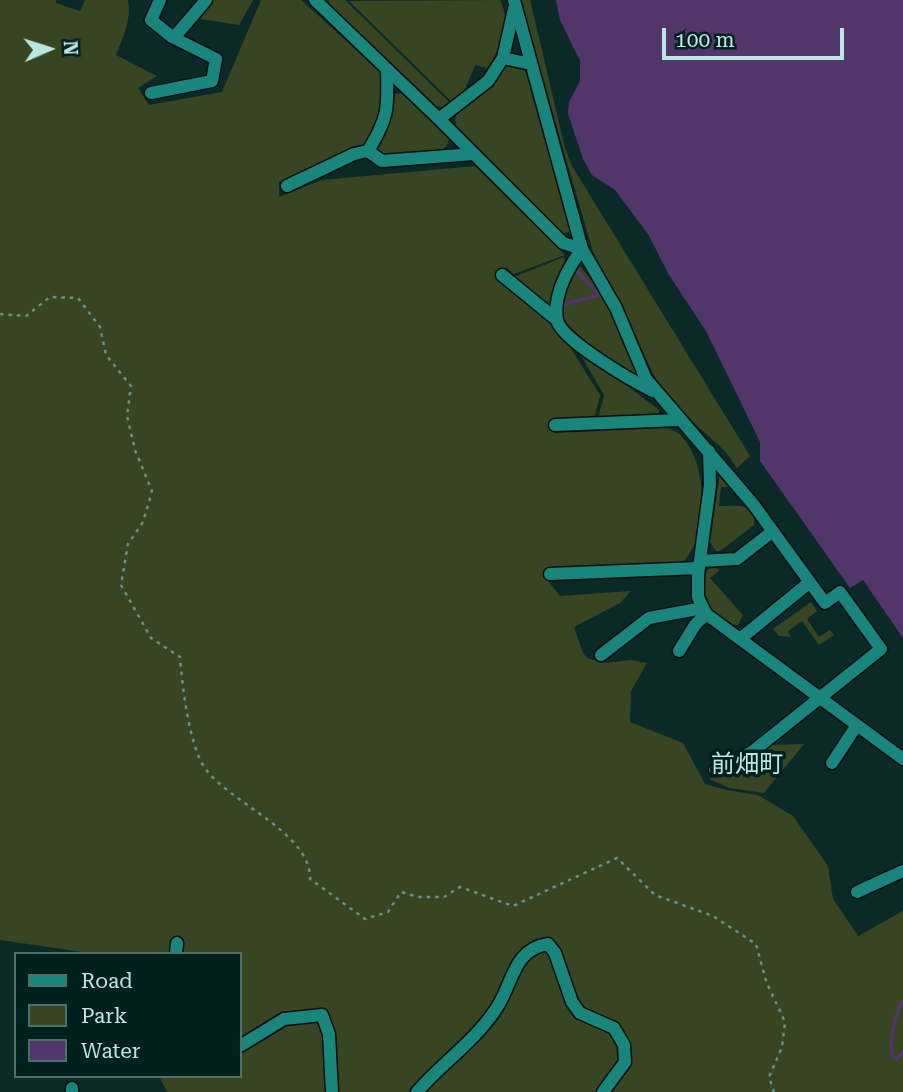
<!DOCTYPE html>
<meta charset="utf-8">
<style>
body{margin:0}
#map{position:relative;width:903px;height:1092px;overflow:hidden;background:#0b2a27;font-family:"Roboto Serif",serif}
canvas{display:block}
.legend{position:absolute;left:14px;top:952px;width:228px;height:126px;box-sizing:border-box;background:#02201e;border:2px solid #4c706c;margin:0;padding:9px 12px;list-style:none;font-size:21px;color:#bbe7e2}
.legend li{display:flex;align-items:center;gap:14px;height:35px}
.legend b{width:35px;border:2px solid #4c706c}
.north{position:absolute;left:14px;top:14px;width:70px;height:70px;-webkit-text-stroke:5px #02201e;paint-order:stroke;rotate:87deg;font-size:19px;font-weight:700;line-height:28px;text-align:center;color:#bbe7e2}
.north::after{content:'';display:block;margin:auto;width:24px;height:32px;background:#bbe7e2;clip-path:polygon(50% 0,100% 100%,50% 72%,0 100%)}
.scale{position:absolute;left:662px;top:28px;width:182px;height:32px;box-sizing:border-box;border:4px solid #bbe7e2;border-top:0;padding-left:9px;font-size:21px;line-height:24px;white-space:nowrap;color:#bbe7e2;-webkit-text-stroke:5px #02201e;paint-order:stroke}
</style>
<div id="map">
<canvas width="903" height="1092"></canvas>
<ul class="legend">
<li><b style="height:9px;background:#1a857d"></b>Road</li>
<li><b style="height:19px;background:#374523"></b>Park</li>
<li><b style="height:19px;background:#52356b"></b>Water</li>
</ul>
<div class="north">N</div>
<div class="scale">100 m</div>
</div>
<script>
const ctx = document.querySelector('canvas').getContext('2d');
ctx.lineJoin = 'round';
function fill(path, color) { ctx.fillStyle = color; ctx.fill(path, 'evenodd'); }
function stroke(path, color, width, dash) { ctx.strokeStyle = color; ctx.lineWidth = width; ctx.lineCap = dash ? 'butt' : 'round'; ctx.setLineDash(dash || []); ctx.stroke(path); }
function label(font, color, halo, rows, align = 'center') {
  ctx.font = font + ' "Roboto Serif","Noto Sans JP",serif'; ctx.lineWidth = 7; ctx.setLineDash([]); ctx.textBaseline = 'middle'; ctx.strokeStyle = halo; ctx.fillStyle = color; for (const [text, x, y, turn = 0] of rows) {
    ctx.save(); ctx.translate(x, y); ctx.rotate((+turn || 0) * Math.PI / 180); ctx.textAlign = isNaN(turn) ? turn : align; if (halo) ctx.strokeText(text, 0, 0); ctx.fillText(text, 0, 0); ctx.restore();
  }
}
fill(new Path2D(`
 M0 0H56V3L80 11 85 0H128C132 19 123 37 116 55L157 76 138 88 149 105 222 92 261 0H301L381 72 384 113 367 142 279 182V197L322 180 475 166 565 255 514 274 506 267 497 279 561 333 600 395 594 419 551 420 554 433 667 428C672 430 678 432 681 436 708 463 710 535 683 562L549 569 545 577 560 596 631 591 620 603 574 627 583 653 587 658 605 663 630 660 647 663 631 691 630 722 683 743 705 784 726 790 758 795 793 816 828 866 833 899 858 936 903 911V1092H167L159 1076H240V954H96L0 940Z
 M214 0H253L239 25 200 19Z
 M328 0H345L450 103C444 109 439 107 431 105L330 5Z
 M500 0C512 23 501 48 487 68L475 65 464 92 452 102 349 1Z
 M520 0H530L565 148 572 166 750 456 737 468 726 452 695 424 657 382 622 307 593 252Z
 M505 66H522L526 73 570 232 563 233 457 130 455 119 457 113Z
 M403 93 449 139 447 145 441 151 384 156 376 150 389 118 394 94Z
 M564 257 566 265 553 309 514 277Z
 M580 266 602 293 637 370 636 375 628 376 574 336 563 323 560 298 572 269Z
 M576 347 659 410V415L598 418 604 395Z
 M720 473 732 487H721L719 506C734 506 758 502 754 525L720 551H716L710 542Z
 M716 568 720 570 710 578 743 615 738 625C724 626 710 609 705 597 703 590 704 581 704 574L708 569Z
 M811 602 817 611 807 619 819 637 830 630 834 635 819 645 802 621 788 631 791 637 779 636 773 629Z
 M804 744 764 793 730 788 709 779 752 760 769 745Z`), '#374523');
fill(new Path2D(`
 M556 0H903V638L863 580 850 588 760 461V442L706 331 669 275 648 234 615 190 592 175 583 159 568 114 569 102 580 81V61L560 20Z`), '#52356b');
stroke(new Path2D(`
 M562 305 599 295 576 270
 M903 1001C894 1016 890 1038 892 1056L897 1059 903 1052`), '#52356b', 3.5);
const minor = new Path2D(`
 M160 0 151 20 172 37 178 33 206 0
 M315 0 439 119 563 243 582 249 616 308 646 379 753 504 825 603 840 592 881 649 752 752 715 770
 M514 0 582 249C568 268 553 295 557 320 561 340 634 382 653 391
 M503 58 531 64
 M151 93 212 81 216 59 172 37
 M439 119 488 81 503 58 514 9
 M368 151 382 161 474 154
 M287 186 354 154 368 151C389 117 388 108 387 69
 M502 275 557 320
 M555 425 678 420
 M709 451 710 485 698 575V597L706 614 903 759
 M700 561 737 559 773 531
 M550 574 699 568
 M740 639 810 582
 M679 651 695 625 706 614
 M601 655 649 618 703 608
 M832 763 857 725
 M857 892 903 871
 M176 954 177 943
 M240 1046 284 1019 322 1015 329 1034 332 1092
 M72 1092V1088
 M417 1092C442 1063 474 1042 496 1009 513 984 513 949 548 944L555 953 572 1002 580 1013 614 1028 624 1045 625 1062 603 1092`);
stroke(minor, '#05100f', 15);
stroke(new Path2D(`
 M0 314 26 316 50 297 78 298 100 327 106 355 131 386 127 416 135 450 152 491 143 522 128 544 121 585 151 638 180 657C182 684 189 746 205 768 229 803 311 832 310 879L365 919 388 912 401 892 418 897H444L460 887 513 906 617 858 655 895 713 916 756 944 766 981 785 1022 782 1047 769 1077 774 1092`), '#688e8a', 2.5, [3.5, 5]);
stroke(minor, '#1a857d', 12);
label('24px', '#bbe7e2', '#02201e', [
 ["前畑町",747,765]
]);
</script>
